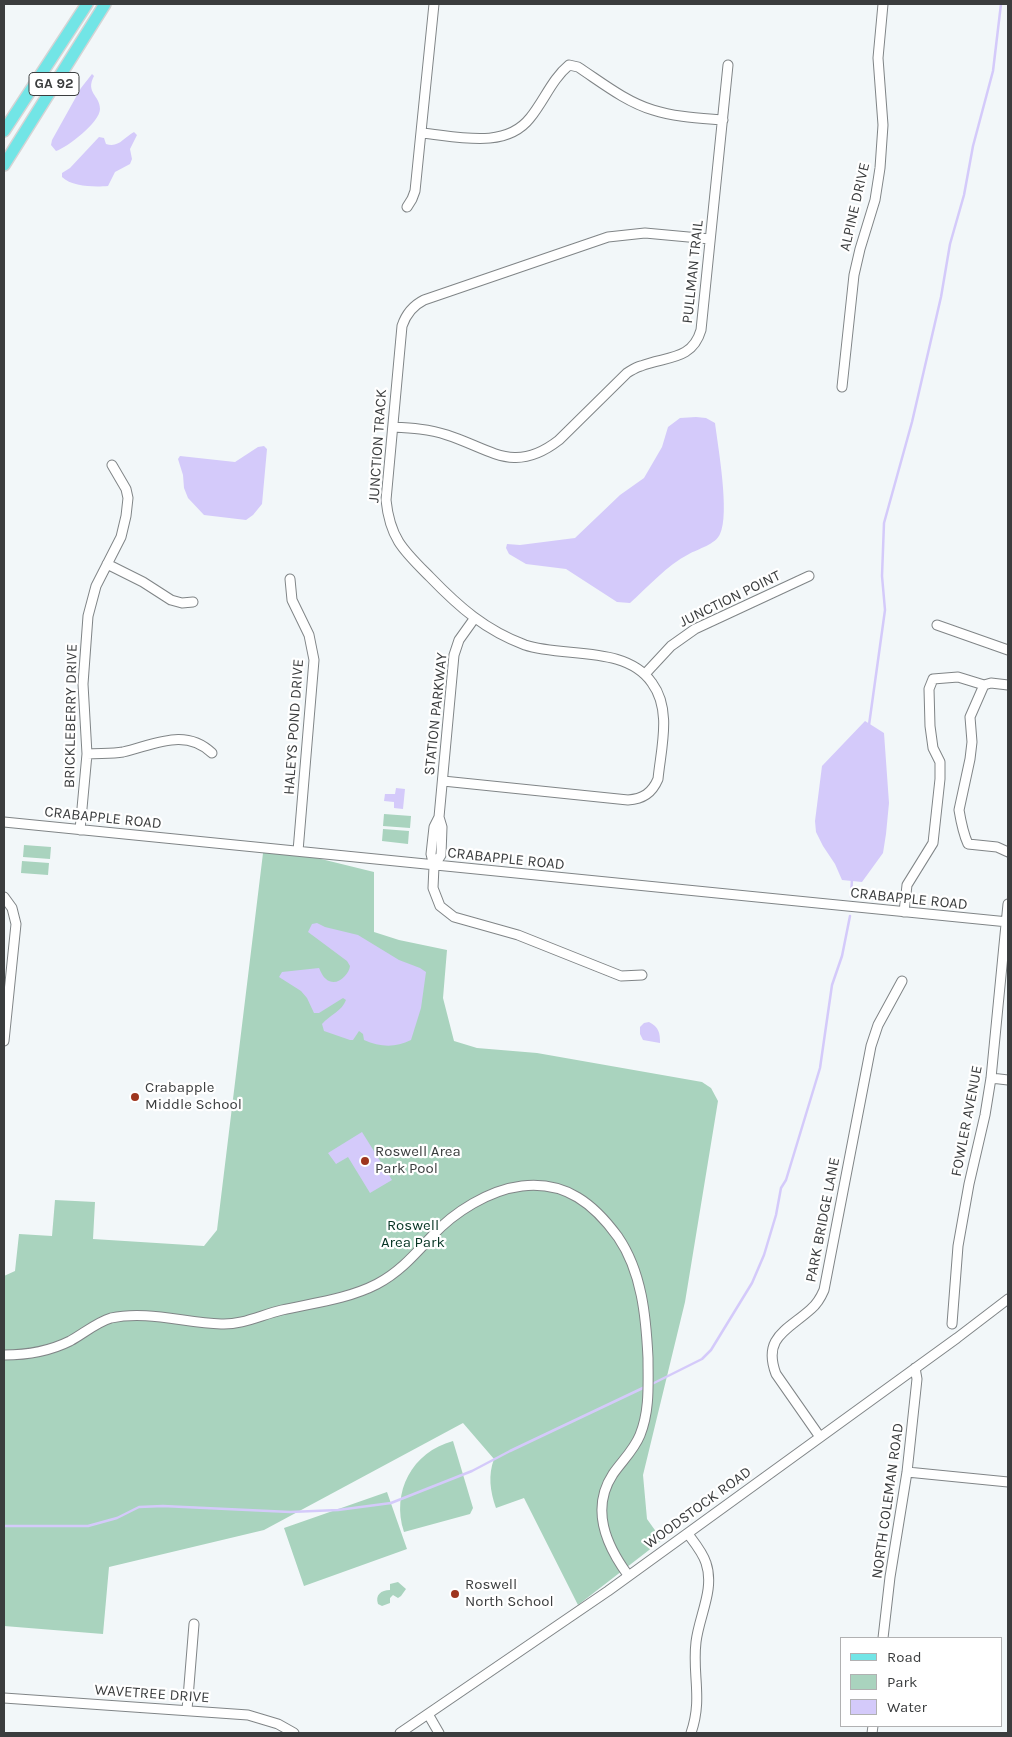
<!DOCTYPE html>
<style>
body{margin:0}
#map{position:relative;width:1012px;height:1737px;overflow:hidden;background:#f2f7f9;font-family:Karla,sans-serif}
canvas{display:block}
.frame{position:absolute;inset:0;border:5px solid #3b3d3e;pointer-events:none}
.legend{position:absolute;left:840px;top:1637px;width:162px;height:90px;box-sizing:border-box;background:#fff;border:1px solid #b1b1b2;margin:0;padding:6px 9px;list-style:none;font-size:15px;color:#3b3d3e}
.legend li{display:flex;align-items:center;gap:10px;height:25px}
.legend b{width:25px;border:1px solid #b1b1b2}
</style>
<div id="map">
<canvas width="1012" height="1737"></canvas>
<div class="frame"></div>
<ul class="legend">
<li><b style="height:6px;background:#72e5e6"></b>Road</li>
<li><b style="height:14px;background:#a9d3be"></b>Park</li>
<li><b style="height:14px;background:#d4cafa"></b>Water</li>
</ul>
</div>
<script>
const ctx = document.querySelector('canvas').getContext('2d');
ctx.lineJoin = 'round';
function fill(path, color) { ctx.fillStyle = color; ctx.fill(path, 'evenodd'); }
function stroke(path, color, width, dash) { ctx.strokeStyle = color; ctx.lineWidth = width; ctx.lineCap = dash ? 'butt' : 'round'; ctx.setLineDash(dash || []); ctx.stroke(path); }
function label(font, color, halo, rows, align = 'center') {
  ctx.font = font + ' Karla,sans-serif'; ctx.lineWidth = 4.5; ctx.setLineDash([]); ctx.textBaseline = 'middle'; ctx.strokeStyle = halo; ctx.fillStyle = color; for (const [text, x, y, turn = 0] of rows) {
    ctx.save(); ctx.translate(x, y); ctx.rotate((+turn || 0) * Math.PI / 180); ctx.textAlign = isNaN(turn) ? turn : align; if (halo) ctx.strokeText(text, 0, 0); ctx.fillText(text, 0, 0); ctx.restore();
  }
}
fill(new Path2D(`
 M384 814 411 816 410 828 383 826Z
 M383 829 409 831 408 844 382 841Z
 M24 845 51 847 50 859 23 857Z
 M264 845 374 872V932L399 940 447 950 443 998 454 1041 477 1048 537 1053 702 1082 711 1088 718 1101 685 1302 643 1475 647 1519 662 1540 578 1605 524 1498 496 1508C490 1491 488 1475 494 1459L463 1423 264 1530 109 1567 103 1634 4 1626V1276L15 1271 19 1234 52 1236 55 1200 95 1202 93 1239 204 1246 217 1230Z
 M22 861 49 863 48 875 21 873Z
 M453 1441 473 1508 470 1514 404 1532C391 1492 412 1452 453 1441Z
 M387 1492 407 1549 304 1586 284 1528Z
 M398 1582 406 1589 401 1596 398 1598 393 1595 390 1598V1603L382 1606 378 1604C375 1595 381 1590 390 1590V1584Z`), '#a9d3be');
fill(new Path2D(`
 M92 74 94 76C85 93 100 95 100 109 100 122 67 148 56 151L51 145 52 140 81 88Z
 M134 132 137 135 130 149 132 159 130 164 115 172 108 186C95 187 72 187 62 177V173L70 168 99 137 104 138 106 144C119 148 123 138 134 132Z
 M696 417 706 418 715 423C718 447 730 514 720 534 716 544 698 549 689 554 666 566 649 586 630 603L617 602 566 569 526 564 509 554 506 548 507 544 520 545 575 538 620 495 644 478 662 447 668 427 680 418Z
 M264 446 267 449 262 504 253 515 246 520 204 515 188 498 184 488 183 475 178 459 180 456 235 462 258 447Z
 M865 721 884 733 889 803 886 834 883 853 862 882 842 880 835 864 823 846 816 832 815 821 822 766Z
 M396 788 405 789 403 809 394 808V802L384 801 385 794H395Z
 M317 923 325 927 358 935 399 960 420 968 426 972 421 1008 411 1040C395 1048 380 1047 364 1040L363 1034 359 1031 353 1040H350L324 1031 322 1024C330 1015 342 1011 346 1000L343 998 319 1013H314L307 998 301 991 279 977 282 972 319 968C321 972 323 977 326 979 336 988 349 975 350 966L347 961 308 932 312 924Z
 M649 1022C659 1027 660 1033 660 1043L643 1040 640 1034V1027L644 1023Z
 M362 1132 392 1180 370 1193 348 1157 336 1164 328 1153Z`), '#d4cafa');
stroke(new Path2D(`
 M869 725 885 610 882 576 884 523 912 422 941 297 950 244 964 195 973 146 993 71 1001 4
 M851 897 852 879
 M650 1385 702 1359 711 1350 752 1283 764 1255 776 1215 781 1188 786 1180 820 1068 832 985 842 956 850 916
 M4 1526H88L117 1518 139 1507 163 1506 290 1512 338 1510 391 1503 472 1471 510 1451 645 1387`), '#d4cafa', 2.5);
const minor = new Path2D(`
 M421 133C456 136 505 150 530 118 544 101 552 79 569 65L578 67C601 82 626 102 653 110 675 117 699 118 723 120
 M407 207 412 199 415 191 434 4
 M842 387 854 275 860 249 875 200 880 168 883 125 878 58 883 4
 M393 427C411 428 429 429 447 435 491 449 514 475 559 440L627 373C632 370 636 367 641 366 666 356 692 361 701 330L728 65
 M107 564 143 582 171 600 182 603 193 602
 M290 579 292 600 309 635 314 660 298 851
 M474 619 459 640 454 655 439 817 434 827 431 854 434 866 433 888 440 906 454 917 518 935 621 976 642 975
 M937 625 1008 650
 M645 674 671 646 695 629 809 576
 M984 685 991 683 1008 685
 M87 754C99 753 112 754 123 752 154 745 185 727 212 753
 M443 781 628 800C643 799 652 793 658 779 661 748 672 710 652 683 626 645 564 658 525 645 485 630 459 607 430 577 404 551 390 539 386 500L402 326C406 314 412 306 424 300L608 237 645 233 710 239
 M4 822 1008 922
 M80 830 87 754 83 684 88 616 96 586 121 537 126 516 128 498 126 489 112 465
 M434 866 441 855 442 827 439 817
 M4 897 12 908 16 924 4 1041
 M904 912 907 885 933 843 940 779V762L933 748 930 726 929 689 933 679 958 677 984 685 970 717 972 742 970 759 959 810C961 822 963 833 968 844L997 847 1008 852
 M991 1078 1008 1080
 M952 1324 958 1246 969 1184 985 1115 991 1078 1008 904
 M4 1355C26 1355 50 1351 70 1341 83 1334 97 1322 111 1318 147 1310 185 1323 221 1324 242 1325 261 1315 282 1310 313 1303 348 1299 377 1284 400 1272 415 1254 432 1236 454 1212 489 1190 522 1186 566 1181 594 1204 618 1237 642 1272 646 1317 648 1358 648 1384 650 1410 640 1435 634 1450 622 1461 613 1474 590 1509 606 1545 628 1575
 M820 1437 776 1374C762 1337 788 1330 811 1309 817 1304 821 1297 824 1290L871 1046 878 1025 902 981
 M907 1472 1008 1482
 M688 1534C694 1542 703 1553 706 1563 715 1589 699 1616 696 1642 692 1675 703 1698 691 1733
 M883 1638 890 1577 907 1472 917 1379 915 1368
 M4 1698 248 1715 278 1724 294 1733
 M187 1710 194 1624
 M428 1714 439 1733
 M400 1733 608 1591 957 1338 1008 1299
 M872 1733 873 1726`);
const major = new Path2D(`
 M4 131 87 4
 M4 165 105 4`);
stroke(minor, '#808587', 11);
stroke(major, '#d4d4d5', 14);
stroke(minor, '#fff', 9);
stroke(major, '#72e5e6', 11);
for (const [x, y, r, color] of [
 [135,1097,5,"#9e351e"],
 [365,1161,5,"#9e351e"],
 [455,1594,5,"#9e351e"]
]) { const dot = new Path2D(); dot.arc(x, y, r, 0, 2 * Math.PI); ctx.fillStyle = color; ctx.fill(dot); stroke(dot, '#fff', 2); }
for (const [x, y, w] of [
 [54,84,50]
]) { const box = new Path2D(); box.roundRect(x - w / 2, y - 11.5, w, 23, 4); ctx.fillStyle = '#fff'; ctx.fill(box); stroke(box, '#3b3d3e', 1); }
label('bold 14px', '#3b3d3e', null, [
 ["GA 92",54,84]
]);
label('15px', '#3b3d3e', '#fff', [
 ["ALPINE DRIVE",855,207,-77],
 ["PULLMAN TRAIL",693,272,-84],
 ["JUNCTION TRACK",378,446,-86],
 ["JUNCTION POINT",730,599,-26],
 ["STATION PARKWAY",436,714,-84],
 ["BRICKLEBERRY DRIVE",71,716,-89],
 ["HALEYS POND DRIVE",294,727,-86],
 ["CRABAPPLE ROAD",103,818,6],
 ["CRABAPPLE ROAD",506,859,6],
 ["CRABAPPLE ROAD",909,899,6],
 ["FOWLER AVENUE",967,1121,-79],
 ["PARK BRIDGE LANE",823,1220,-79],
 ["NORTH COLEMAN ROAD",888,1501,-82],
 ["WOODSTOCK ROAD",698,1508,-36],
 ["WAVETREE DRIVE",152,1694,4]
]);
label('15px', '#3b3d3e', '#fff', [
 ["Crabapple",145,1088],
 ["Middle School",145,1105],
 ["Roswell Area",375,1152],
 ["Park Pool",375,1169],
 ["Roswell",465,1585],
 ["North School",465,1602]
], 'left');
label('15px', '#063423', '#fff', [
 ["Roswell",413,1226],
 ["Area Park",413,1243]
]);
</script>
